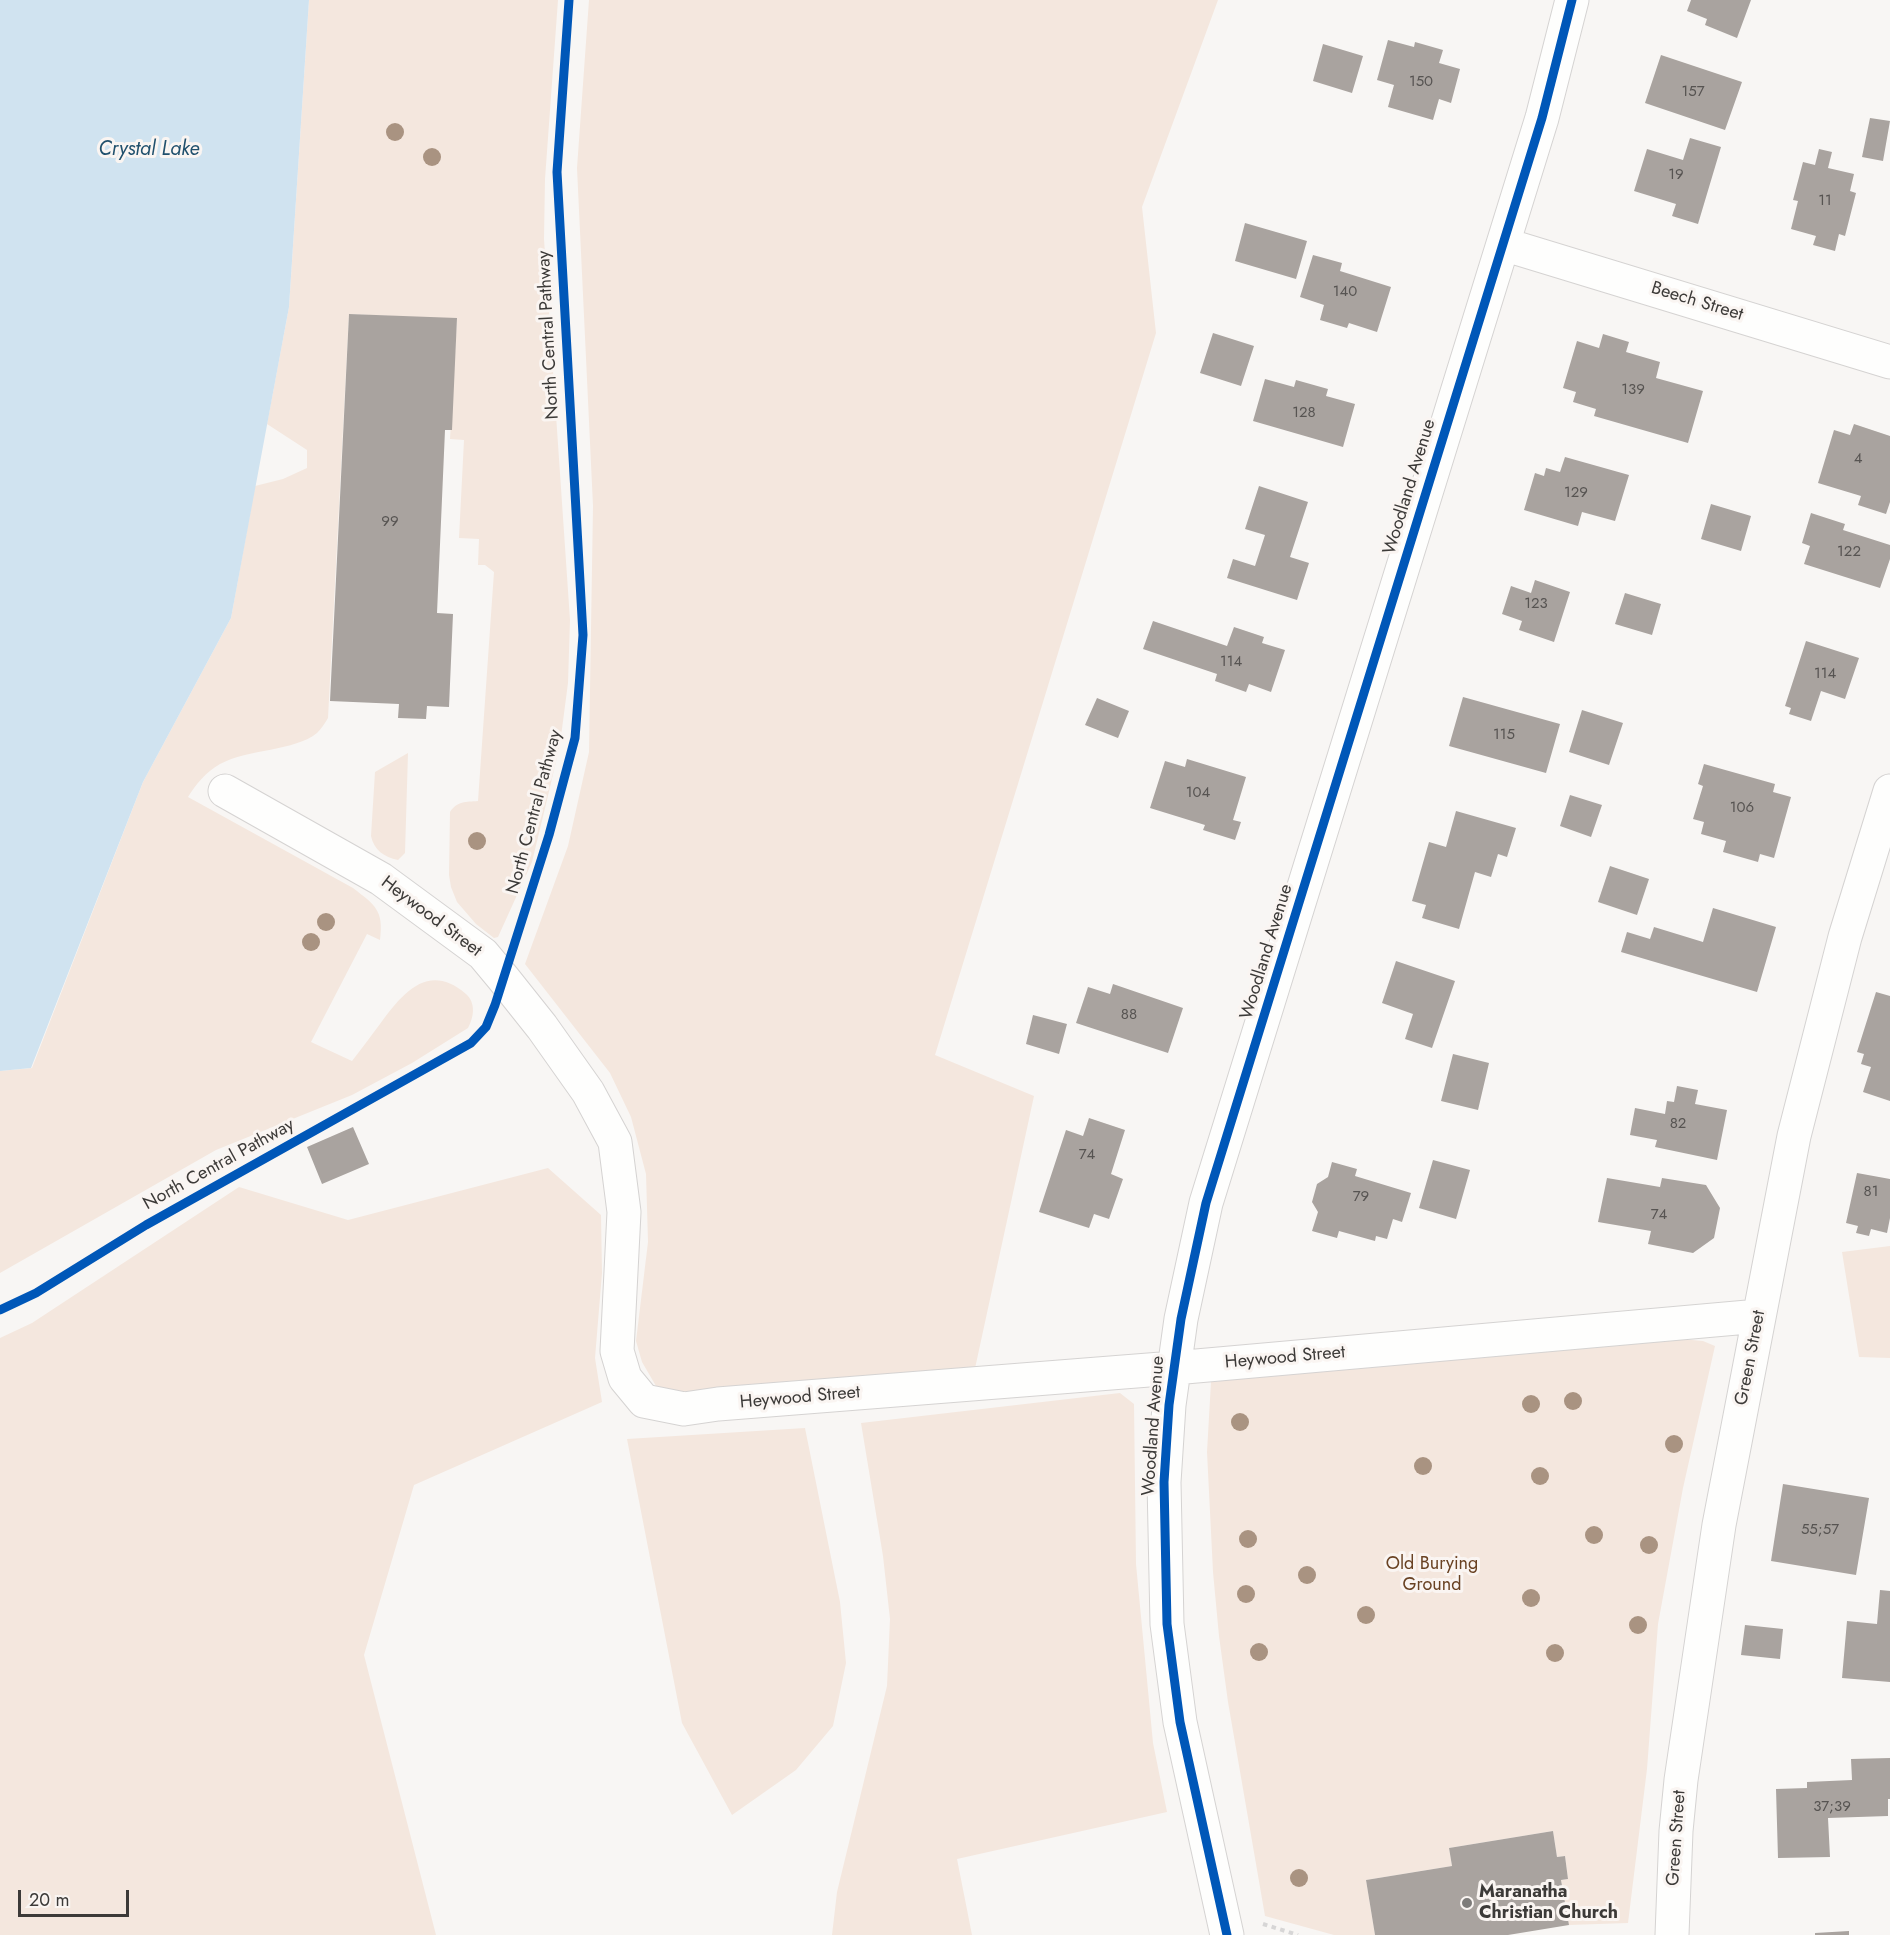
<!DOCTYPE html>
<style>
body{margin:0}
#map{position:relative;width:1890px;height:1935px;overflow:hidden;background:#f8f6f4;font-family:Jost,sans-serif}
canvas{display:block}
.scale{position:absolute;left:18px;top:1890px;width:111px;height:27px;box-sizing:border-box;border:3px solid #3c3a38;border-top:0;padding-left:8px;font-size:18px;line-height:21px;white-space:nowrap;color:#3c3a38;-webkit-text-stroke:4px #faf5f2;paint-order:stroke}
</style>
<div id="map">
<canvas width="1890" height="1935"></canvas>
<div class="scale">20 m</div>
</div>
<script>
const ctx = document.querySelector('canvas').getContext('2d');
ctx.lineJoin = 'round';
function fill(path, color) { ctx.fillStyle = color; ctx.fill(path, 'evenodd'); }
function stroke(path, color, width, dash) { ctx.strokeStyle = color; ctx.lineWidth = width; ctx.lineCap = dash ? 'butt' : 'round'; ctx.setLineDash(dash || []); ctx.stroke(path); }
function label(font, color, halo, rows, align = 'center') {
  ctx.font = font + ' Jost,sans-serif'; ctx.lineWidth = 6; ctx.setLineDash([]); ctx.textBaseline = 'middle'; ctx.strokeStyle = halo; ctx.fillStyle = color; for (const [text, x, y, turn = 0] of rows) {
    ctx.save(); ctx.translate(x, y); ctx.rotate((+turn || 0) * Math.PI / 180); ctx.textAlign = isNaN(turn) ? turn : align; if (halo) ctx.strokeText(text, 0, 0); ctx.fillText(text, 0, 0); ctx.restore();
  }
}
fill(new Path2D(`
 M309 0H558L545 179 544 239 570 620 568 683 560 744 547 800 532 862 498 937 494 938 476 924 457 902 451 887 449 875 450 812C457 801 466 802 478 801L494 572 485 565H478L479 539 459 538 464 440 450 439 457 319 349 314 328 718C325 723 321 729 317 733 295 751 248 749 220 764 206 772 196 784 188 797L353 888C375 905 384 910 380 940L367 934 311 1042 352 1061C362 1048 371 1036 380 1024 402 994 428 961 466 994 476 1003 474 1017 468 1028L412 1063 352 1095 216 1150 0 1273V1071L32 1068 143 782 231 618 255 486 283 479 307 468V450L267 424 289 307Z
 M589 0H1218L1142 207 1156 333 935 1055 1034 1096 974 1373 676 1394 656 1386 642 1362 636 1341 648 1242 646 1174 631 1117 610 1073 525 964 568 846 589 752 593 506 577 168Z
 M408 753 405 853 398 860C384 857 374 850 371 836L375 772Z
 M548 1168 601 1215 602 1273 595 1358 602 1402 414 1485 364 1655 436 1935H0V1338L32 1323 239 1187 348 1220Z
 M1890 1246V1358L1859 1357 1842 1252Z
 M1670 1338 1703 1341 1715 1346 1683 1488 1658 1624 1647 1769 1628 1923 1569 1925 1561 1880 1568 1879 1565 1856 1557 1857 1553 1831 1449 1848 1452 1866 1366 1880 1375 1935H1334L1265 1916 1228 1702 1219 1636 1213 1572 1207 1452 1211 1382 1448 1356Z
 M1120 1393 1134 1404 1136 1564 1153 1743 1167 1812 957 1859 972 1935H832L837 1892 887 1686 890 1619 883 1556 861 1423Z
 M805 1428 840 1602 846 1663 833 1726 796 1770 732 1815 682 1723 627 1439Z`), '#f4e7de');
fill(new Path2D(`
 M0 0H309L289 307 231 618 143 782 31 1068 0 1071Z`), '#d0e3f0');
fill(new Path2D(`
 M1691 0H1751L1737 38 1705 25 1707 19 1687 11Z
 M1388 40 1414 47 1415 42 1443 50 1439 63 1460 69 1451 103 1439 99 1433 120 1388 107 1394 85 1377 80Z
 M1323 44 1363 56 1352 93 1313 81Z
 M1661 55 1742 82 1725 130 1645 103Z
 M1870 118 1890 121 1883 161 1862 157Z
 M1690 138 1721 147 1698 224 1672 216 1676 204 1634 191 1647 149 1683 160Z
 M1819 149 1832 152 1828 168 1854 174 1850 191 1856 193 1845 236 1839 234 1835 251 1813 245 1816 236 1791 229 1798 201 1793 200 1803 162 1815 165Z
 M1245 223 1307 241 1296 279 1235 261Z
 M1313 255 1342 263 1340 271 1391 287 1377 332 1349 323 1347 328 1320 320 1324 305 1300 297Z
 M349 314 457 318 452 430H445L437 613 453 614 449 707 427 706 426 719 398 718 399 704 330 701Z
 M1213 333 1254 346 1241 386 1200 373Z
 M1603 334 1629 342 1626 352 1660 362 1656 378 1703 391 1688 443 1594 416 1596 409 1573 402 1576 392 1563 388 1577 341 1599 348Z
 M1265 379 1294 387 1296 380 1328 389 1326 396 1355 404 1343 447 1253 421Z
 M1854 424 1890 436V502L1886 514 1858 505 1861 496 1818 483 1834 430 1850 435Z
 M1565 457 1629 475 1615 521 1582 512 1578 526 1524 510 1535 473 1544 476 1546 468 1560 472Z
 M1259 486 1308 502 1290 557 1309 563 1297 600 1227 578 1233 559 1255 566 1265 535 1245 529Z
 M1711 504 1751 516 1741 551 1701 539Z
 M1811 513 1845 524 1843 530 1890 545V559L1880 588 1804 564 1810 546 1802 543Z
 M1535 580 1570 592 1554 642 1519 630 1522 621 1502 614 1511 586 1531 593Z
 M1625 593 1661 604 1652 635 1615 624Z
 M1153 621 1227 646 1234 627 1264 637 1262 643 1285 650 1271 692 1249 684 1246 692 1215 681 1217 674 1143 649Z
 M1806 641 1859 658 1845 699 1821 691 1811 721 1789 714 1791 708 1785 706Z
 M1463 697 1560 724 1546 773 1449 746Z
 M1097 698 1129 711 1118 738 1085 725Z
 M1582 710 1623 723 1609 765 1569 752Z
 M1187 759 1246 777 1233 820 1241 822 1235 840 1203 830 1205 825 1150 808 1165 761 1185 767Z
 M1704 764 1775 784 1773 792 1791 797 1774 858 1760 854 1758 862 1723 852 1726 841 1701 834 1704 822 1693 819 1703 786 1698 784Z
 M1570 795 1602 805 1591 837 1560 826Z
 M1456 811 1516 828 1507 857 1498 854 1491 877 1475 872 1459 929 1422 918 1426 905 1412 901 1429 842 1446 847Z
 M1610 866 1649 879 1637 915 1598 902Z
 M1713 908 1776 927 1757 992 1621 952 1627 932 1650 939 1654 927 1703 942Z
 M1396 961 1455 981 1432 1048 1405 1039 1413 1014 1382 1003Z
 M1113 984 1183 1008 1168 1053 1076 1023 1088 987 1110 994Z
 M1876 992 1890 996V1101L1863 1092 1871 1067 1861 1064 1864 1054 1857 1052Z
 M1033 1015 1067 1024 1059 1054 1026 1044Z
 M1453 1054 1489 1063 1478 1110 1441 1101Z
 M1677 1086 1698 1090 1695 1104 1727 1110 1717 1160 1655 1147 1657 1140 1630 1135 1635 1108 1665 1114 1667 1101 1674 1102Z
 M1089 1118 1125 1130 1111 1174 1123 1179 1109 1219 1094 1214 1089 1228 1039 1212 1066 1130 1083 1136Z
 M353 1127 369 1164 322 1184 307 1147Z
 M1433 1160 1470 1170 1456 1219 1419 1208Z
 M1332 1162 1357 1169 1355 1176 1411 1193 1402 1222 1393 1219 1387 1239 1376 1236 1375 1241 1339 1231 1337 1238 1312 1231 1318 1212 1312 1202 1317 1184 1328 1177Z
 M1857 1173 1890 1179V1218L1887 1233 1871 1229 1869 1236 1856 1233 1858 1226 1846 1223Z
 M1607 1178 1660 1187 1662 1178 1706 1185 1720 1208 1714 1238 1693 1253 1648 1244 1651 1231 1598 1222Z
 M1783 1484 1869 1498 1856 1575 1771 1561Z
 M1880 1590 1890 1591V1682L1842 1678 1847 1621 1877 1624Z
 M1745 1625 1783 1629 1780 1659 1741 1655Z
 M1890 1758V1799H1888V1816L1828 1818 1830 1857 1778 1858 1776 1789 1807 1788V1782L1852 1780 1851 1759Z
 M1553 1831 1557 1857 1565 1856 1568 1879 1561 1880 1569 1925 1508 1935H1375L1366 1880 1452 1866 1449 1848Z
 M1849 1931V1935H1815V1933Z`), '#a9a39f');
const minor = new Path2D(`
 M1503 244 1890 362
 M225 791 381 879 483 954 503 978 542 1027 588 1092 615 1142 624 1212 617 1351 625 1378 644 1401 684 1409 718 1404 1174 1368 1759 1316
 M1227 1935 1180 1722 1167 1624 1164 1482 1169 1405 1181 1319 1206 1203 1542 118 1572 0
 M1672 1935 1676 1831 1681 1780 1719 1525 1794 1136 1845 937 1890 791`);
stroke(minor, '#d5d3d2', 35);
stroke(new Path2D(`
 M1263 1924 1298 1935`), '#d7d6d6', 4, [4.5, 4.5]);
stroke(minor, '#fefefd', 33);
stroke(new Path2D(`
 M0 1310 36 1293 146 1225 471 1043 486 1027 495 1005 549 835 575 738 583 635 557 172 569 0
 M1227 1935 1180 1722 1167 1624 1164 1482 1169 1405 1181 1319 1206 1203 1542 118 1572 0`), '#0057b8', 9);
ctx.fillStyle = '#a99381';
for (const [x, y] of [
 [395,132],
 [432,157],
 [477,841],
 [326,922],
 [311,942],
 [1573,1401],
 [1531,1404],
 [1240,1422],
 [1674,1444],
 [1423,1466],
 [1540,1476],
 [1594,1535],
 [1248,1539],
 [1649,1545],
 [1307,1575],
 [1246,1594],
 [1531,1598],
 [1366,1615],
 [1638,1625],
 [1259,1652],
 [1555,1653],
 [1299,1878]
]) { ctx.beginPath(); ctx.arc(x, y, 9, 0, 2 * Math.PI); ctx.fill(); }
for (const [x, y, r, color] of [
 [1467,1903,6,"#7e7c7a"]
]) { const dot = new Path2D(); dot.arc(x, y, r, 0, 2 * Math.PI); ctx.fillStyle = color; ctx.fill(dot); stroke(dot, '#faf5f2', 2); }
label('15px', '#575452', null, [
 ["150",1421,82],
 ["157",1693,92],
 ["19",1676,175],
 ["11",1825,201],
 ["140",1345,292],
 ["139",1633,390],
 ["128",1304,413],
 ["4",1858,459],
 ["129",1576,493],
 ["99",390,522],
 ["122",1849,552],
 ["123",1536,604],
 ["114",1231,662],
 ["114",1825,674],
 ["115",1504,735],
 ["104",1198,793],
 ["106",1742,808],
 ["88",1129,1015],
 ["82",1678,1124],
 ["74",1087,1155],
 ["81",1871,1192],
 ["79",1361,1197],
 ["74",1659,1215],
 ["55;57",1820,1530],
 ["37;39",1832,1807]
]);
label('18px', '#3c3a38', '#faf5f2', [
 ["Beech Street",1697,302,17],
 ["North Central Pathway",549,335,-93],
 ["Woodland Avenue",1410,487,-73],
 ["North Central Pathway",535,812,-75],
 ["Heywood Street",431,917,37],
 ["Woodland Avenue",1267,952,-73],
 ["North Central Pathway",219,1165,-29],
 ["Heywood Street",1285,1358,-5],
 ["Green Street",1751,1358,-79],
 ["Heywood Street",800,1398,-5],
 ["Woodland Avenue",1154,1426,-86],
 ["Green Street",1677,1838,-86]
]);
label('18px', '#694223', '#faf5f2', [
 ["Old Burying",1432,1565],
 ["Ground",1432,1586]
]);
label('bold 18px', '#3c3a38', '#faf5f2', [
 ["Maranatha",1479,1893],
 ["Christian Church",1479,1914]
], 'left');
label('italic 20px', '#20506d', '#faf5f2', [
 ["Crystal Lake",149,150]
]);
</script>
